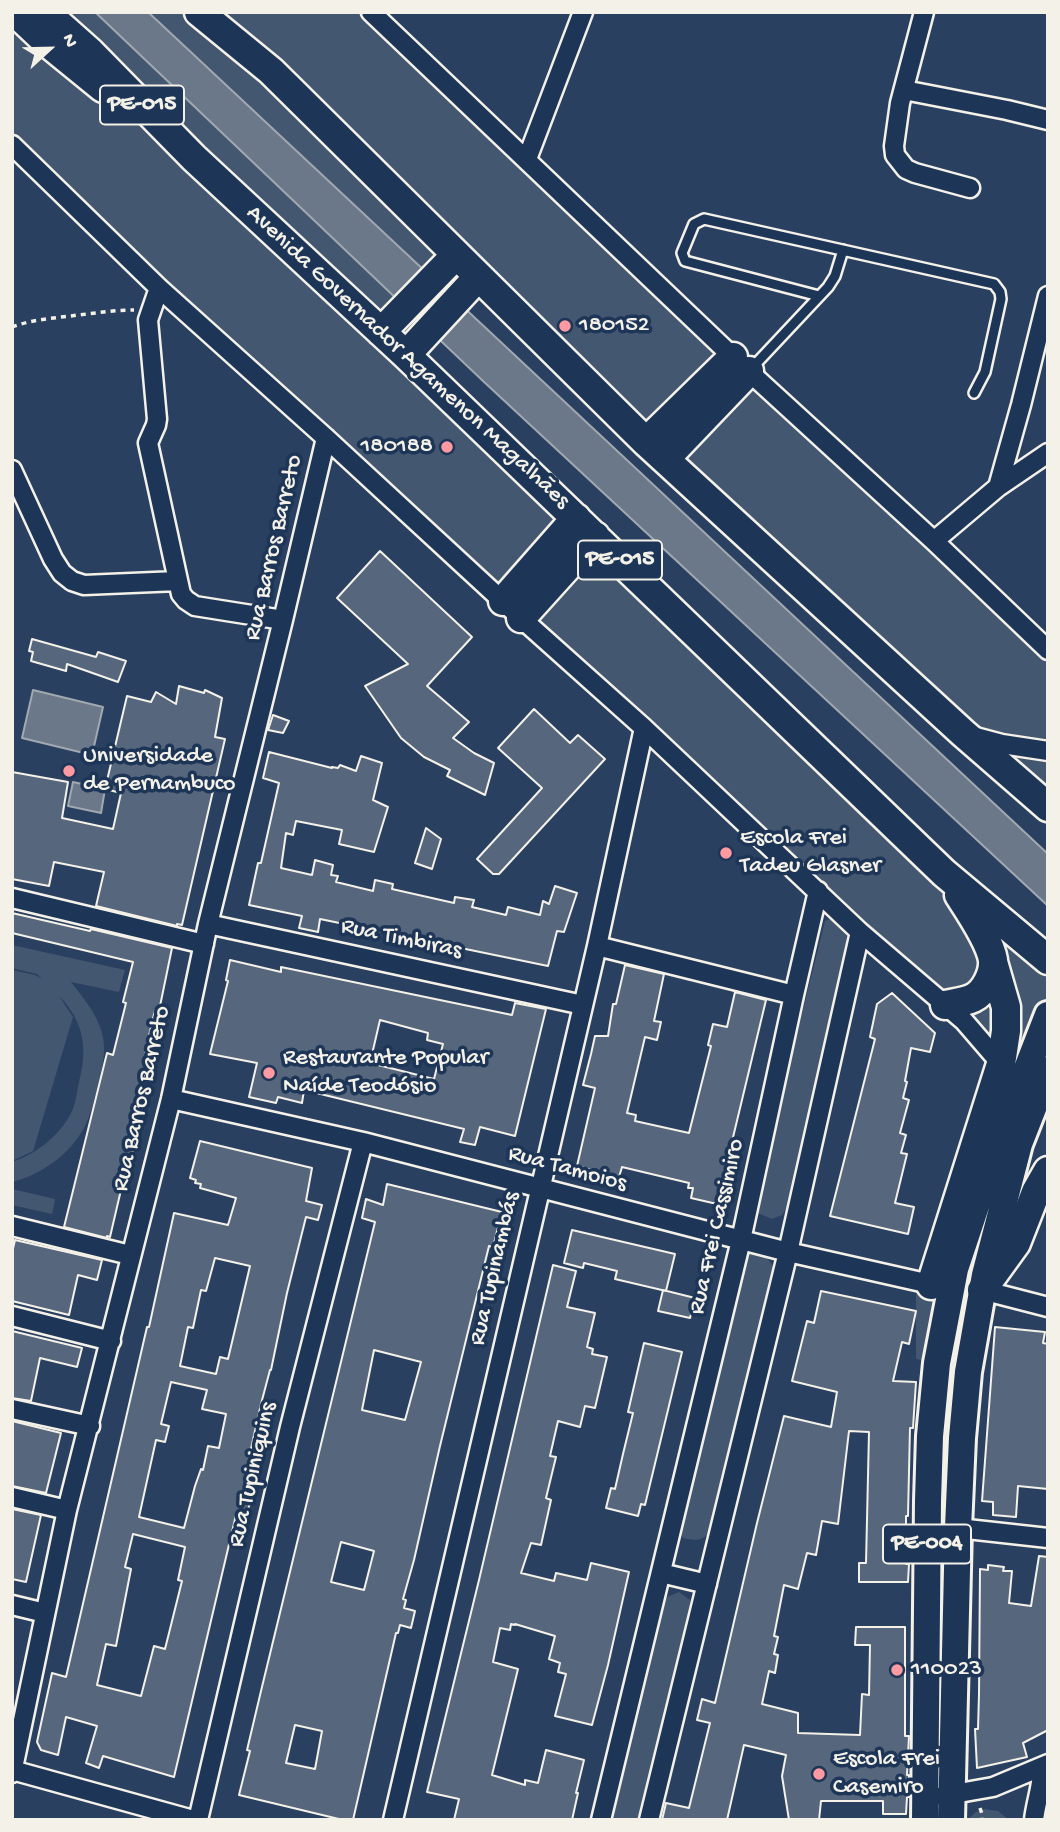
<!DOCTYPE html>
<meta charset="utf-8">
<style>
body{margin:0}
#map{position:relative;width:1060px;height:1832px;overflow:hidden;background:#2a4060;font-family:"Gochi Hand",sans-serif}
canvas{display:block}
.frame{position:absolute;inset:0;border:14px solid #f4f1e8;pointer-events:none}
.north{position:absolute;left:14px;top:14px;width:70px;height:70px;-webkit-text-stroke:5px #1d3557;paint-order:stroke;rotate:68deg;font-size:19px;font-weight:700;line-height:28px;text-align:center;color:#f4f1e8}
.north::after{content:'';display:block;margin:auto;width:24px;height:32px;background:#f4f1e8;clip-path:polygon(50% 0,100% 100%,50% 72%,0 100%)}
</style>
<div id="map">
<canvas width="1060" height="1832"></canvas>
<div class="frame"></div>
<div class="north">N</div>
</div>
<script>
const ctx = document.querySelector('canvas').getContext('2d');
ctx.lineJoin = 'round';
function fill(path, color) { ctx.fillStyle = color; ctx.fill(path, 'evenodd'); }
function stroke(path, color, width, dash) { ctx.strokeStyle = color; ctx.lineWidth = width; ctx.lineCap = dash ? 'butt' : 'round'; ctx.setLineDash(dash || []); ctx.stroke(path); }
function label(font, color, halo, rows, align = 'center') {
  ctx.font = font + ' "Gochi Hand",sans-serif'; ctx.lineWidth = 7; ctx.setLineDash([]); ctx.textBaseline = 'middle'; ctx.strokeStyle = halo; ctx.fillStyle = color; for (const [text, x, y, turn = 0] of rows) {
    ctx.save(); ctx.translate(x, y); ctx.rotate((+turn || 0) * Math.PI / 180); ctx.textAlign = isNaN(turn) ? turn : align; if (halo) ctx.strokeText(text, 0, 0); ctx.fillText(text, 0, 0); ctx.restore();
  }
}
fill(new Path2D(`
 M12 12H360L521 165 937 548 1048 660V807L456 255 381 332 576 518 503 601 12 145Z
 M595 536 1048 960V1015L937 1363 916 1359V1277H921L988 1059 980 1046 521 618Z
 M833 918 847 930 846 946 788 1206 782 1215 772 1219 753 1211 825 921Z
 M12 945 125 970 119 992 71 982C83 998 96 1012 102 1033 107 1051 102 1068 98 1086 94 1100 91 1114 84 1128 70 1154 41 1175 12 1182V1162C37 1154 62 1134 73 1109 76 1101 77 1091 79 1082 88 1049 84 1021 59 996L73 1017 33 1151 12 1161V970L35 975 42 979 37 974 12 968Z
 M12 1189 55 1199 52 1214 12 1205Z
 M753 1249 768 1259 776 1271 712 1531C703 1541 695 1541 683 1538L678 1530 743 1256Z
 M679 1592 690 1600 691 1610 640 1820H611L661 1608 667 1597Z
 M984 1809 998 1811 1009 1820H967L976 1812Z`), '#445771');
const water = new Path2D(`
 M95 12H148L1048 854V906L483 381Z
 M33 690 103 707 92 755 22 738Z
 M73 782 105 789 101 813 68 806Z`);
fill(water, '#6a788a');
stroke(water, '#a1a8b0', 2);
const building = new Path2D(`
 M380 551 472 637 427 686 469 722 453 738 474 753 494 763 485 795 447 776 450 770 424 757 401 738 365 686 408 664 337 598Z
 M32 639 96 657 98 652 126 661 118 682 67 664 66 671 31 661 33 652 29 651Z
 M179 686 204 693 205 690 222 698 215 737 225 739 182 925 177 924V926L96 906 104 872 54 862 49 886 12 879V772L68 782 62 818 113 829 121 793 105 789 127 696 151 702 156 692 176 704Z
 M534 709 570 743 578 735 605 759 499 874H493L477 859 542 788 498 748Z
 M273 715 289 721 283 733 268 730Z
 M269 752 332 768V767L338 768 340 765 356 771 361 756 382 763 373 800 388 807 374 852 339 844 342 830 296 821 293 835 286 833 281 868 312 875 315 860 333 865 331 875 338 876 336 882 373 891 375 880 393 884 392 889 454 903 455 897 474 900 472 907 506 915 508 907 540 915 543 901 549 904 555 886 577 893 564 932 557 931 548 966 320 919 318 932 299 928 302 916 249 905 258 863H261L279 783 263 778Z
 M426 828 441 839 432 869 415 863Z
 M12 913 90 931 91 929 172 948 159 1011 155 1010 145 1053H148L145 1065H147L130 1139 135 1140 127 1177H124L110 1237 107 1236V1238L64 1227 107 1053 113 1055 126 1003 123 1002 133 962 12 933Z
 M230 960 281 972V967L512 1015 515 1003 546 1009 515 1136 480 1127 475 1145 460 1142 464 1129 304 1090 302 1103 278 1097 276 1103 249 1097 257 1063 210 1054 228 981 226 980ZM380 1020 428 1033 427 1040 443 1044 434 1079 370 1063Z
 M625 965 664 974 654 1021 661 1022 657 1040 645 1037 627 1113 636 1115 635 1121 689 1133 711 1046 708 1045 713 1024 727 1027 735 992 766 1000 717 1204 691 1198 693 1188H688L689 1183 622 1167 619 1177 577 1166 595 1088 583 1085 591 1054 595 1036H608L613 1004H616Z
 M892 993 935 1033 930 1052 911 1048 905 1081 907 1082 903 1098 909 1100 900 1133 906 1135 901 1153 907 1154 895 1203 914 1207 908 1234 830 1216 875 1039 870 1037 877 1004Z
 M200 1141 312 1168 306 1201 322 1205 318 1220 306 1217 287 1293 271 1370H270L261 1404 244 1480 255 1482 246 1518 236 1515 174 1777 103 1756 99 1768 86 1763 97 1726 66 1717 58 1755 41 1750 37 1742 52 1673 66 1677 147 1327H149L174 1213 228 1225 236 1198 200 1188 201 1184 195 1183 196 1180 190 1178ZM215 1258 250 1266 228 1359 220 1357 216 1374 180 1366 188 1327 193 1328 201 1290 206 1291ZM171 1382 207 1390 202 1409 226 1414 219 1448 208 1446 203 1470 201 1469 195 1486 184 1528 139 1517 156 1440 165 1442 169 1426 161 1424ZM133 1534 185 1547 178 1580 182 1581 165 1649 154 1646 141 1696 97 1685 106 1644 116 1646 131 1569 125 1567Z
 M387 1184 502 1212 493 1247 489 1246 440 1446 414 1560 403 1599 406 1600 404 1608 415 1611 411 1628 400 1625 398 1633H396L353 1820H343L239 1795 250 1751 247 1750 261 1691 375 1222 362 1218 366 1199 383 1205ZM374 1350 421 1362 405 1420 362 1410ZM341 1542 374 1551 364 1590 331 1582ZM295 1725 322 1731 315 1769 286 1763Z
 M572 1230 675 1254 666 1291 615 1279 617 1271 584 1263 583 1268 564 1263Z
 M15 1240 102 1260 97 1280 78 1275 69 1315 12 1301V1253Z
 M553 1265 576 1271 567 1307 595 1313 587 1347 593 1349 592 1354 607 1357 595 1408 585 1406 580 1427 558 1421 550 1456 556 1457 546 1498 551 1500 541 1545 531 1543 521 1573 554 1581 556 1573 587 1580 591 1563 629 1572 608 1665 592 1725 555 1716 566 1674 558 1672 560 1663 549 1659 555 1636 515 1624V1625L511 1624 510 1630 500 1628 493 1662 518 1669 492 1775 525 1785V1780L538 1783 546 1750 584 1760 576 1793H578L572 1820H454L459 1799 427 1792 479 1580Z
 M663 1290 695 1298 690 1318 658 1311Z
 M821 1291 916 1311 909 1344 902 1342 893 1381 916 1382 913 1428H910L908 1516H906V1564H909L908 1582H859V1563H866L869 1432 849 1431 838 1524 822 1521 816 1555 807 1553 798 1589 784 1585 774 1636 778 1637 774 1654 778 1655 775 1673 769 1671 762 1704 798 1713V1733L860 1735 862 1694 869 1695 870 1645H855L856 1627H905V1736H909L907 1775H909V1797H907L906 1814H883V1801H821L819 1820H789L782 1776 786 1755 744 1745 727 1820H662L666 1803 689 1808 710 1723 697 1720 702 1699 715 1703 757 1523 784 1416 831 1427 837 1392 792 1381 807 1321 814 1323Z
 M995 1327 1045 1332 1043 1343 1048 1344V1489L1018 1486 1016 1517 993 1515V1502L982 1501Z
 M12 1331 82 1348 77 1367 40 1358 31 1401 12 1398Z
 M644 1343 682 1352 645 1505 641 1504 638 1516 606 1508 611 1488 615 1489 623 1454 633 1413 628 1412Z
 M12 1421 61 1433 46 1493 12 1486Z
 M12 1509 41 1515 26 1582 12 1579Z
 M1039 1556 1048 1557V1730L1023 1743 1027 1757 977 1768 975 1729H978L979 1694 980 1569 988 1570V1565L1004 1567 1003 1571H1012L1009 1603 1031 1606Z`);
fill(building, '#56677d');
stroke(building, '#f4f1e8', 2);
const service = new Path2D(`
 M819 296 685 261 682 253 694 224 704 219 994 284 1000 292 1001 299 985 372 974 393
 M751 369 828 287 835 276 843 250`);
const minor = new Path2D(`
 M371 12 733 357 934 541 1048 650
 M924 12 900 103 894 146 895 155 906 169 915 173 970 188
 M904 90 1007 110 1048 120
 M12 145 159 288 326 438 521 618 644 728 860 932 964 1021 1001 1064
 M527 159 583 12
 M159 288 148 320 157 419 156 425 148 443 181 594 186 600 195 606 283 620
 M12 470 53 559 62 573 72 581 84 585 178 581
 M998 487 1021 405 1048 296
 M934 541 998 487 1048 453
 M972 736 1002 744 1048 751
 M12 898 204 944
 M208 924 583 1005
 M597 946 794 995
 M171 1099 363 1142 788 1252 939 1286
 M12 1226 130 1255
 M982 1290 1048 1307
 M12 1316 111 1341
 M12 1409 90 1426
 M12 1497 67 1510
 M958 1528 1048 1538
 M661 1573 707 1584
 M12 1605 45 1613
 M12 1770 193 1820
 M12 1773 67 1510 171 1099 208 924 283 620 326 438
 M942 1796 993 1787 1048 1764
 M198 1820 290 1427 363 1142
 M393 1820 597 946 644 728
 M601 1820 741 1240 794 995 818 891
 M649 1820 788 1252 860 932
 M1034 1820C1036 1801 1043 1785 1042 1767`);
const primary = new Path2D(`
 M925 1820 928 1501 930 1436 937 1363 955 1269 973 1215 989 1166 1048 1015
 M951 1820 958 1528 962 1438 968 1372 985 1275 1019 1144 1048 1070`);
const trunk = new Path2D(`
 M15 12 49 44 103 88
 M45 12 90 52 194 158 406 355 944 873 1048 960
 M199 12 271 71 646 442 963 733 1048 807
 M381 332 456 255
 M406 355 478 277
 M646 442 733 357
 M665 459 749 371
 M503 601 576 518
 M521 618 595 536
 M945 1005C954 1003 965 1002 973 998 985 992 994 974 993 960 990 941 970 912 959 895
 M931 1285 1001 1064 1006 1031V1007L993 962
 M982 1290 1016 1243 1036 1192 1048 1171`);
stroke(service, '#f4f1e8', 14);
stroke(minor, '#f4f1e8', 23);
stroke(primary, '#f4f1e8', 32);
stroke(trunk, '#f4f1e8', 33);
stroke(new Path2D(`
 M12 327C33 319 56 318 78 315 97 313 115 310 134 310
 M980 1808 982 1814V1820`), '#f4f1e8', 3.5, [5, 5]);
stroke(service, '#1d3557', 9);
stroke(minor, '#1d3557', 18);
stroke(primary, '#1d3557', 26);
stroke(trunk, '#1d3557', 28);
for (const [x, y, r, color] of [
 [565,326,7,"#ff9aa2"],
 [447,447,7,"#ff9aa2"],
 [69,771,7,"#ff9aa2"],
 [726,853,7,"#ff9aa2"],
 [269,1073,7,"#ff9aa2"],
 [897,1670,7,"#ff9aa2"],
 [819,1774,7,"#ff9aa2"]
]) { const dot = new Path2D(); dot.arc(x, y, r, 0, 2 * Math.PI); ctx.fillStyle = color; ctx.fill(dot); stroke(dot, '#1d3557', 2.5); }
for (const [x, y, w] of [
 [142,105,84],
 [620,560,84],
 [927,1544,88]
]) { const box = new Path2D(); box.roundRect(x - w / 2, y - 19.5, w, 39, 5); ctx.fillStyle = '#1d3557'; ctx.fill(box); stroke(box, '#f4f1e8', 2); }
label('bold 23px', '#f4f1e8', null, [
 ["PE-015",142,105],
 ["PE-015",620,560],
 ["PE-004",927,1544]
]);
label('24px', '#f4f1e8', '#1d3557', [
 ["180152",579,326],
 ["180188",433,447,"right"],
 ["Universidade",83,757],
 ["de Pernambuco",83,785],
 ["Escola Frei",740,839],
 ["Tadeu Glasner",740,867],
 ["Restaurante Popular",283,1059],
 ["Naíde Teodósio",283,1087],
 ["110023",911,1670],
 ["Escola Frei",833,1760],
 ["Casemiro",833,1788]
], 'left');
label('24px', '#f4f1e8', '#1d3557', [
 ["Avenida Governador Agamenon Magalhães",407,358,43],
 ["Rua Barros Barreto",275,548,-77],
 ["Rua Timbiras",401,940,12],
 ["Rua Barros Barreto",143,1099,-77],
 ["Rua Tamoios",567,1170,15],
 ["Rua Frei Cassimiro",718,1227,-77],
 ["Rua Tupinambás",496,1269,-77],
 ["Rua Tupiniquins",254,1475,-77]
]);
</script>
